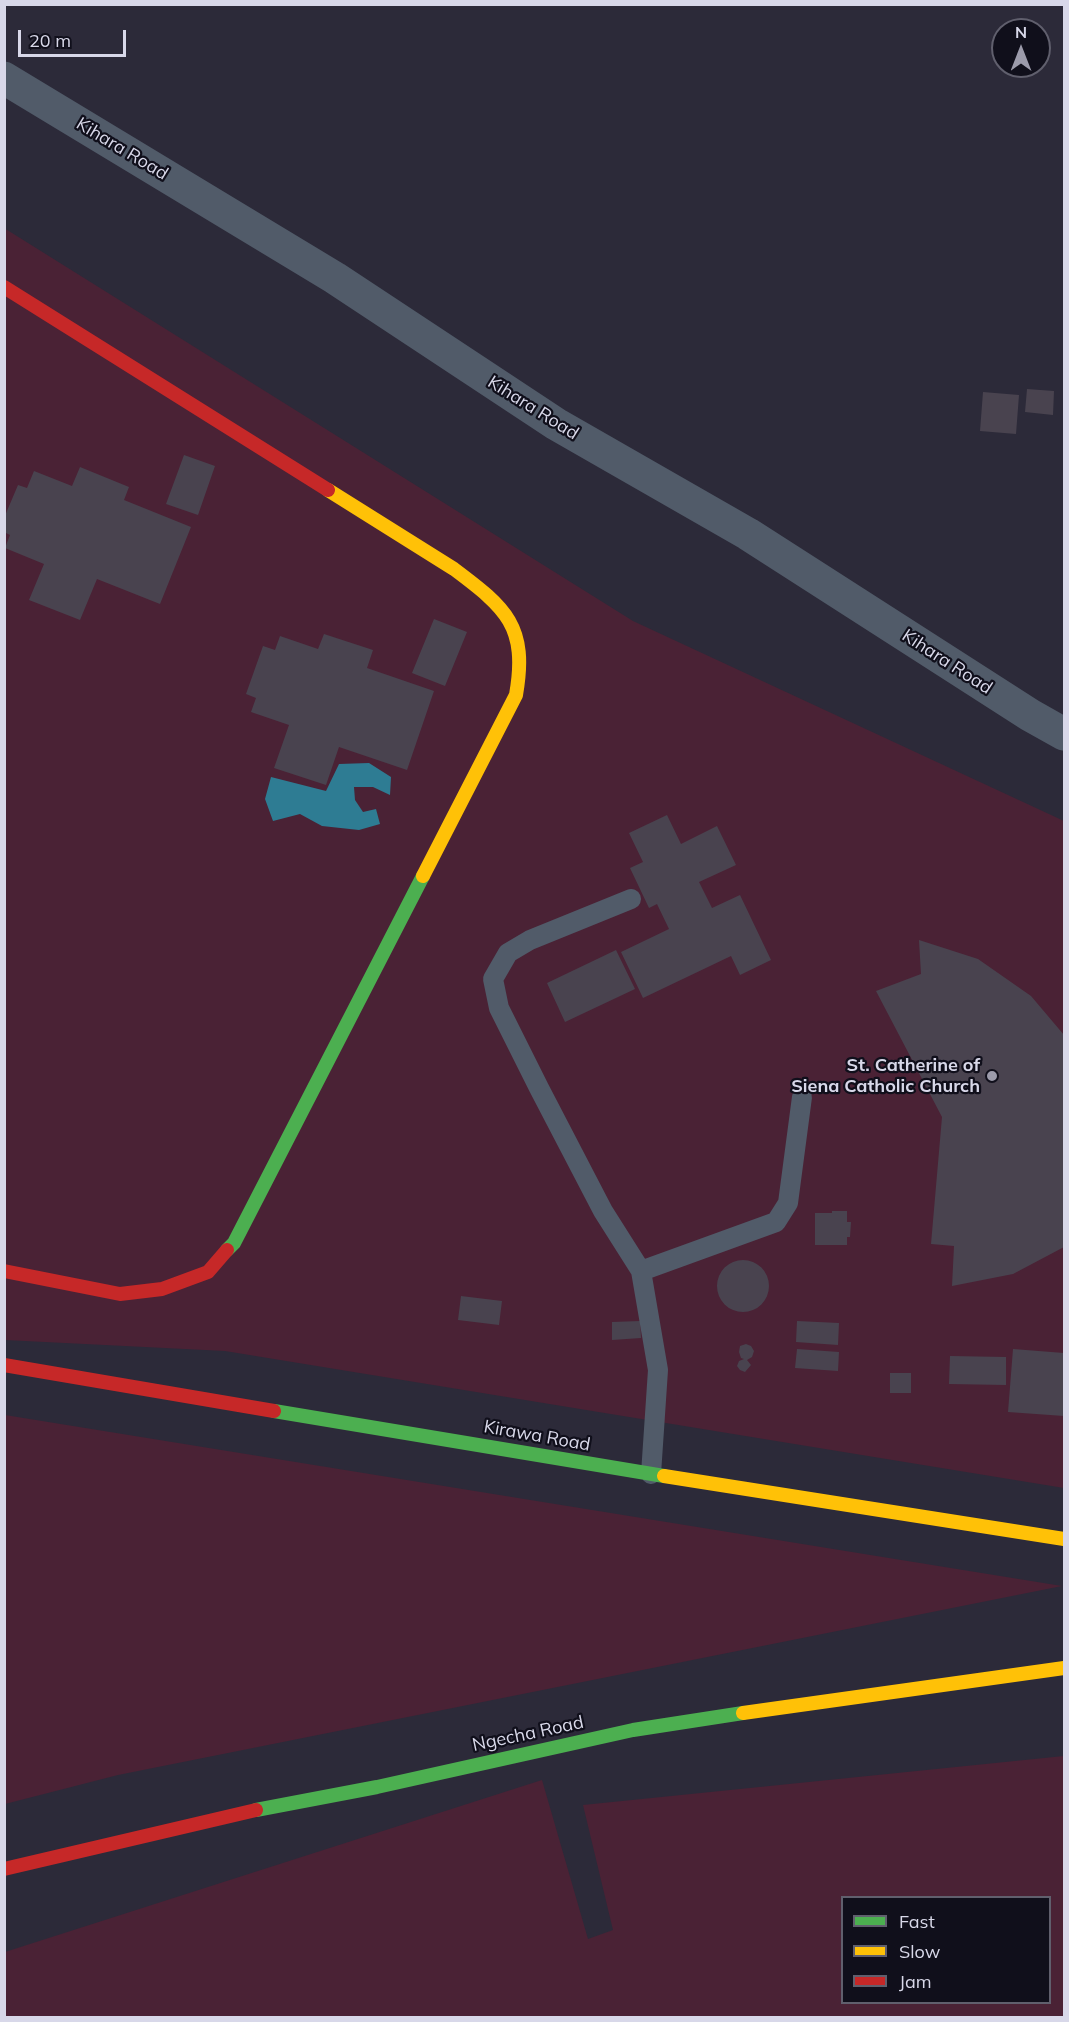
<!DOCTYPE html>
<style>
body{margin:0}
#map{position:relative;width:1069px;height:2022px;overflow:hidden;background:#2c2a39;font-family:Mulish,sans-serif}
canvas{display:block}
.frame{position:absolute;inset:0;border:6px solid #d8d8e9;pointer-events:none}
.legend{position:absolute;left:841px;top:1896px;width:210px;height:108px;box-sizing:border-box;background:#100f1b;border:2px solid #605f6d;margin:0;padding:8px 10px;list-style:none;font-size:18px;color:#d8d8e9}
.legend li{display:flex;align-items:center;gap:12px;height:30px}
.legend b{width:30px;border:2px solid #605f6d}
.north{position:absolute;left:991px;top:18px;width:60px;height:60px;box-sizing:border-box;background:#100f1b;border:2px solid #605f6d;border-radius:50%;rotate:0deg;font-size:16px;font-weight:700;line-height:24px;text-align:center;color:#d8d8e9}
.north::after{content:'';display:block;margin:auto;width:21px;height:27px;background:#9c9bab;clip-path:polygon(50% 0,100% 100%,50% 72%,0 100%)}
.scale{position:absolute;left:18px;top:30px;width:108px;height:27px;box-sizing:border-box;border:3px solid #d8d8e9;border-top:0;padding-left:8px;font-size:18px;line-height:21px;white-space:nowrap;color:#d8d8e9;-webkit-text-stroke:4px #100f1b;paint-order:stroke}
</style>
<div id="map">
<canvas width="1069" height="2022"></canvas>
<div class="frame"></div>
<ul class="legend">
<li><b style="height:8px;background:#4caf50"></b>Fast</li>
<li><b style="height:8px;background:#ffc107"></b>Slow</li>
<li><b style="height:8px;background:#c62828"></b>Jam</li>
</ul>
<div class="north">N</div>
<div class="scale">20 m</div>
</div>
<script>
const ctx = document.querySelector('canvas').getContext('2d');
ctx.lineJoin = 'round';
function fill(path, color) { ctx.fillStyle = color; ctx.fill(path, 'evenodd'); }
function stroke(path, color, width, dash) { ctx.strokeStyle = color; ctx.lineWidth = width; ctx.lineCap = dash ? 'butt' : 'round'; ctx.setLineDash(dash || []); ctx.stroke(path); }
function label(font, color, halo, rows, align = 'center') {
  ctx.font = font + ' Mulish,sans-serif'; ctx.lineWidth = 4.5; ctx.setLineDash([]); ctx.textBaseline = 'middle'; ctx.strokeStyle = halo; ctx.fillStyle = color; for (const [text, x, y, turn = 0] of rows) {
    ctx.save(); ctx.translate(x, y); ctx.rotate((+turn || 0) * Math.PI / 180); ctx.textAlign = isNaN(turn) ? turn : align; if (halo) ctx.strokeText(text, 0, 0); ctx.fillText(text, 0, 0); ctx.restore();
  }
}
fill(new Path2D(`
 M4 228 633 621 1064 821V1488L225 1351 5 1340Z
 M5 1415 1062 1586 118 1775 5 1804Z
 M1064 1756V2017H5V1952L542 1780 588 1939 613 1930 583 1805ZM842 1898H1050V2002H842Z`), '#4a2235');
fill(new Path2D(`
 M369 763 391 777 390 795 373 787H354L355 800 363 812 376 809 380 824 359 830 322 826 300 814 273 821 265 799 271 777 326 791 339 764Z`), '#2e7c93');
fill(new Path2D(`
 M1027 389 1054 391 1053 415 1025 412Z
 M983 392 1019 395 1016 434 980 431Z
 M184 455 215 466 198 515 166 504Z
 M80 467 129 487 124 500 191 527 160 604 97 579 80 620 29 600 44 564 5 548 10 535 4 532V518L18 485 27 488 34 471 72 486Z
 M434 619 467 632 445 686 412 673Z
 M324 634 373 650 367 668 434 691 407 770 339 747 326 785 274 768 289 725 251 712 256 698 246 694 263 646 275 650 280 636 318 649Z
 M667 815 681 844 717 826 736 865 699 882 712 908 740 895 771 960 740 975 731 956 643 998 621 952 669 929 657 904 649 908 630 868 643 862 629 833Z
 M919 940 978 959 1031 996 1064 1035V1247L1013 1274 952 1286 954 1246 931 1244 942 1117 876 991 921 974Z
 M616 950 635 989 565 1022 547 983Z
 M832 1211H847V1222H851L850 1237H847V1245H815V1213H832Z
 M717 1286a26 26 0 1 1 52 0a26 26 0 1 1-52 0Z
 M461 1296 502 1301 499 1325 458 1320Z
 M640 1321 641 1338 612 1340V1322Z
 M797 1321 839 1323 838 1345 796 1342Z
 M746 1344 751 1346 754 1351 752 1357 747 1360 751 1365 745 1372 740 1370 737 1366 739 1361 744 1359 741 1358 739 1352 740 1346Z
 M797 1349 839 1352 838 1371 795 1368Z
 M1013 1349 1064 1353V1416L1008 1412Z
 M950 1356 1006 1357V1385L949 1384Z
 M890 1373H911V1393H890Z`), '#49434f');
stroke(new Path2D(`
 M631 899 530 940 508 953 493 979 499 1008 539 1088 603 1211 641 1271 658 1370 651 1474
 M641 1271 776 1222 788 1203 802 1097`), '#515b69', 20);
stroke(new Path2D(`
 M4 78 335 278 556 424 748 534 1030 715 1064 734`), '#515b69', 33);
stroke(new Path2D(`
 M227 1250 234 1243 423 876
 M274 1411 664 1476
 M256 1810 377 1787 633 1730 743 1713`), '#4caf50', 14);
stroke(new Path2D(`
 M328 490 454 569C506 608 528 626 516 695L423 876
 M664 1476 1064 1539
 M743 1713 1064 1668`), '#ffc107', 14);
stroke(new Path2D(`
 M4 287 328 490
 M4 1271 120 1294 162 1289 208 1272 227 1250
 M4 1365 274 1411
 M4 1869 256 1810`), '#c62828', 14);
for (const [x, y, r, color] of [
 [992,1076,6,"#9c9bab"]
]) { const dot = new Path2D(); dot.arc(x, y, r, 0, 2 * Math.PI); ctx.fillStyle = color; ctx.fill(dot); stroke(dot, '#100f1b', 2); }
label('18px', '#d8d8e9', '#100f1b', [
 ["Kihara Road",122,149,31],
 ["Kihara Road",533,408,32],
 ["Kihara Road",947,662,33],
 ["Kirawa Road",537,1436,10],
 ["Ngecha Road",528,1734,-12]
]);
label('bold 18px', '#d8d8e9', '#100f1b', [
 ["St. Catherine of",980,1066],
 ["Siena Catholic Church",980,1087]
], 'right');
</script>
